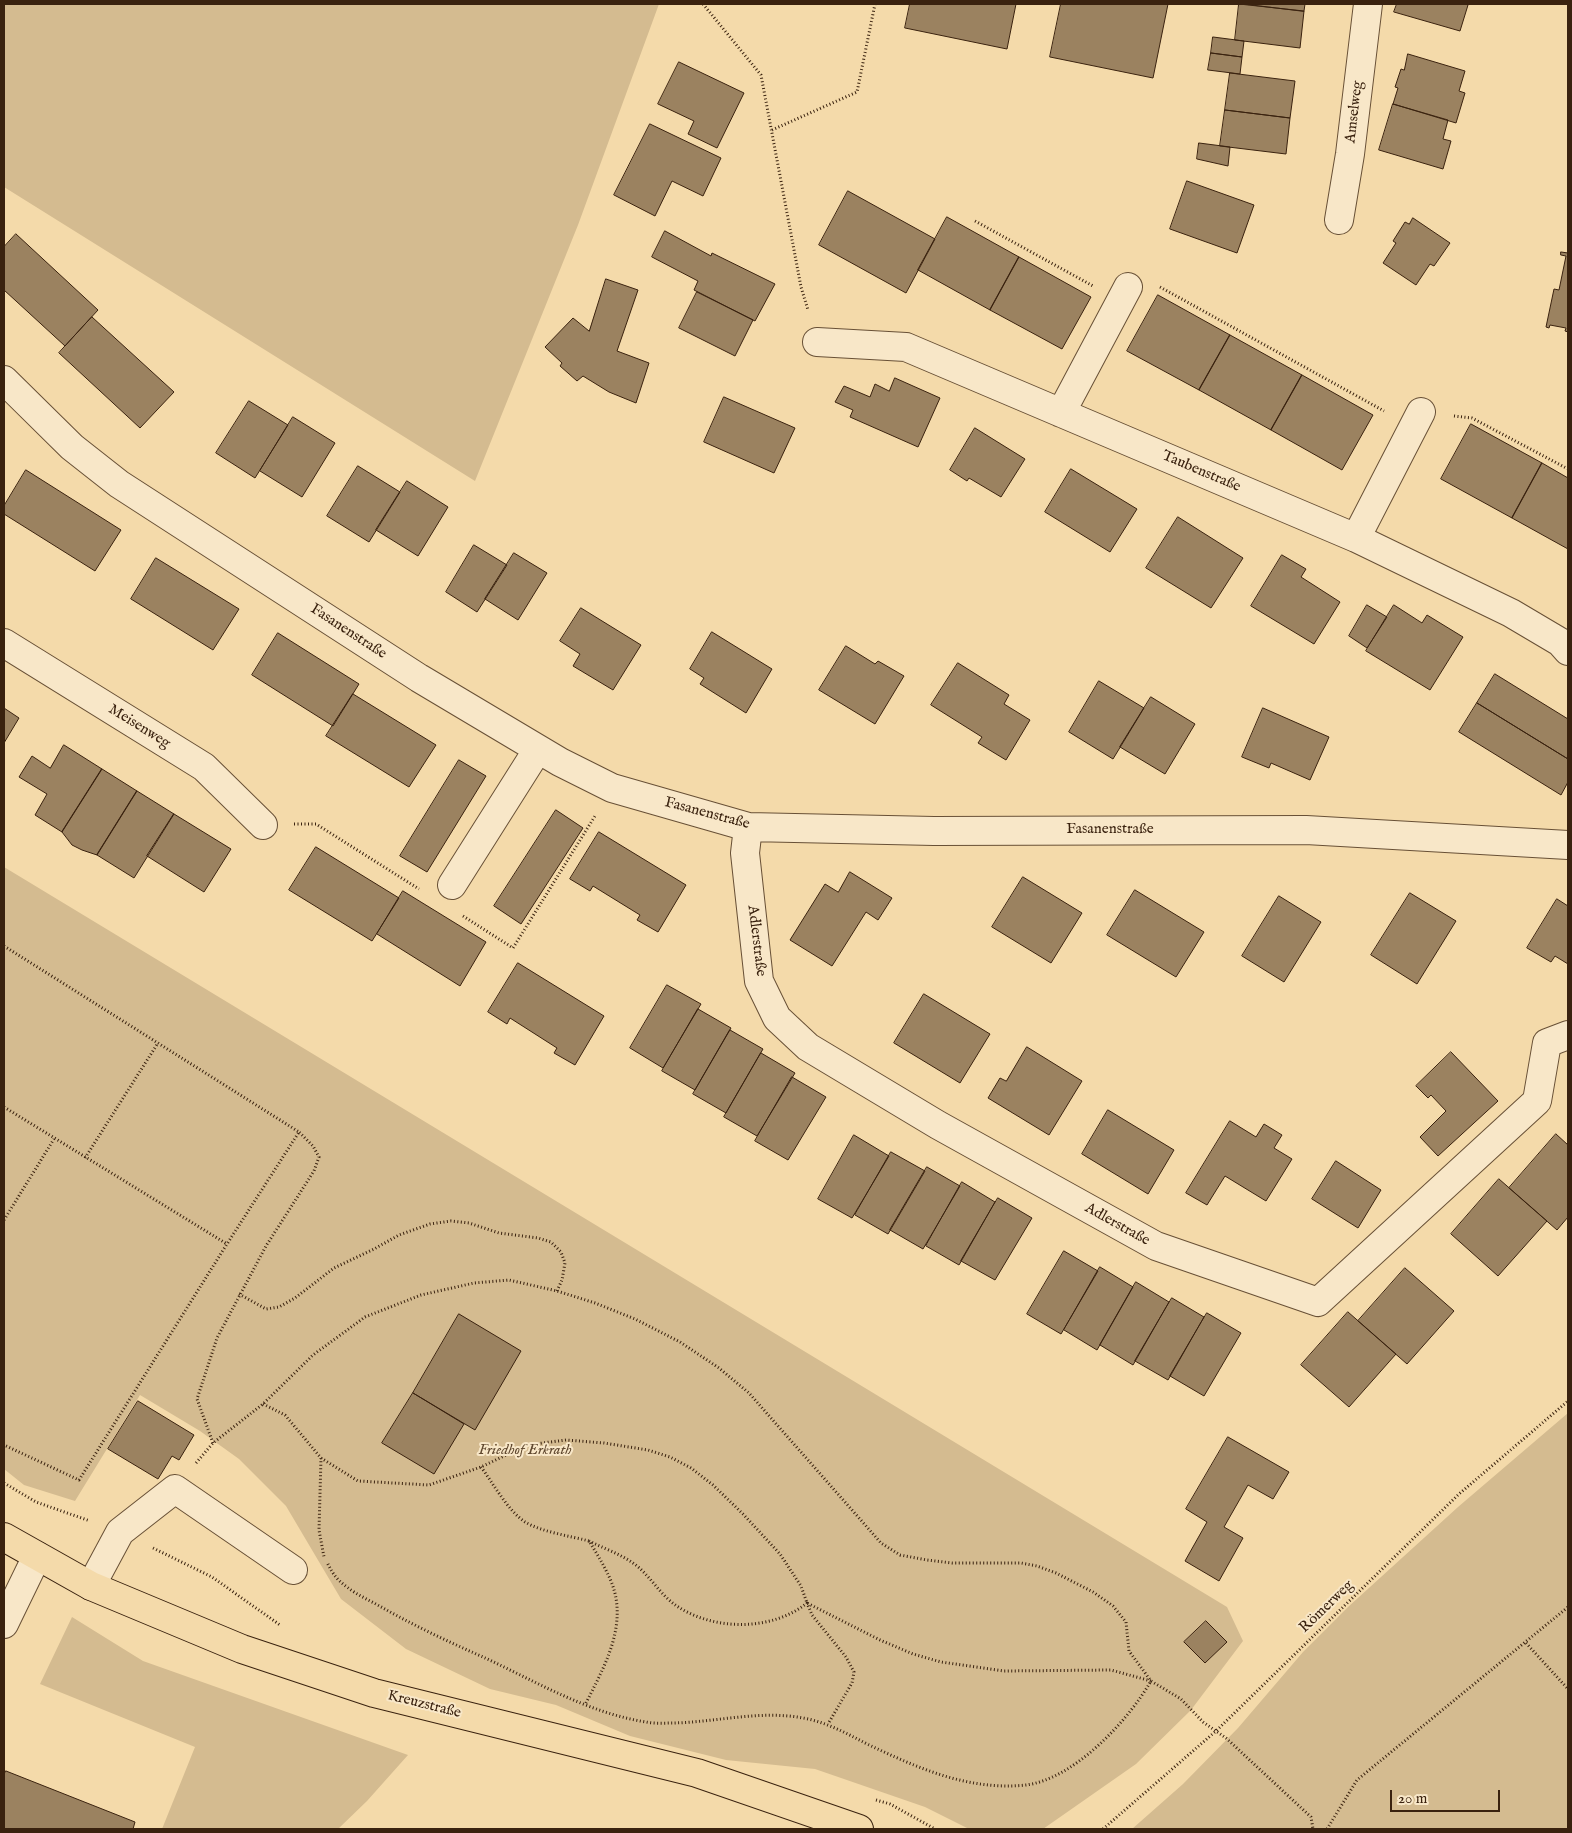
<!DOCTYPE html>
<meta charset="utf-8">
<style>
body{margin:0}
#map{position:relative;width:1572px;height:1833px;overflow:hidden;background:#f4daaa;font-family:"IM FELL English",serif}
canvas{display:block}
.frame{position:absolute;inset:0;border:5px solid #3a220f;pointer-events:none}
.scale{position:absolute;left:1390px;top:1790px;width:110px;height:22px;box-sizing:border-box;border:2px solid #3a220f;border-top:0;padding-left:6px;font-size:15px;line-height:18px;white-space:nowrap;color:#3a220f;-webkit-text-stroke:4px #f8e7c8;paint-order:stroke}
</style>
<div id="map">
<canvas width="1572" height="1833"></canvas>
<div class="frame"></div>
<div class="scale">20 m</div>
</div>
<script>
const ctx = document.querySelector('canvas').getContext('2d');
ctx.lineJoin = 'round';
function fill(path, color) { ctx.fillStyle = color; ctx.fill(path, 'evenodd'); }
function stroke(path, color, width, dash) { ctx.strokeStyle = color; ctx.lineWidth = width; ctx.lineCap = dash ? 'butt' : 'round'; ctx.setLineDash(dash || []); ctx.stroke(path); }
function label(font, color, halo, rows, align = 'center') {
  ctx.font = font + ' "IM FELL English",serif'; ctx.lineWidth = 4; ctx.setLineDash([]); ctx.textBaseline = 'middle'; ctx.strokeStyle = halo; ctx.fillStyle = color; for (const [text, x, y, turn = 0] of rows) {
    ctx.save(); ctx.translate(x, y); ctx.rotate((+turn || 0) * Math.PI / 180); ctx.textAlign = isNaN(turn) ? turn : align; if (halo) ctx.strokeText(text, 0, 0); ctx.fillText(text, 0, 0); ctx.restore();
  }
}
fill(new Path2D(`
 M4 4H659L578 225 475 481 4 187Z
 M4 867 1227 1607 1243 1641 1191 1710 1136 1764 1043 1829H969L925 1807 815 1769 726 1760 630 1736 556 1705 490 1689 406 1649 341 1599 286 1506 239 1459 200 1431 140 1395 75 1501 24 1485 4 1469Z
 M1568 1413V1829H1132L1183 1784 1238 1728 1303 1652 1348 1607 1458 1507Z
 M72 1617 143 1661 408 1755 367 1801 338 1829H162L195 1747 40 1684Z`), '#d4bb90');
const building = new Path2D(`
 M910 4H1016L1007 49 905 28Z
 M1061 4H1168L1153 78 1050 57Z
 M1239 4 1304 11 1300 48 1235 40Z
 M1244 4H1305L1304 11Z
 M1397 4H1465L1468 5 1460 31 1394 12Z
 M1213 37 1244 41 1242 57 1211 53Z
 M1211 53 1242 57 1240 74 1208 70Z
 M1408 54 1465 71 1459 91 1465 93 1456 123 1393 104 1398 88 1395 87 1401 69 1404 70Z
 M679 62 744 93 717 148 688 134 694 121 658 104Z
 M1230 73 1295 81 1290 118 1225 110Z
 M1393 104 1448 120 1443 139 1451 141 1443 169 1379 150Z
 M1225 110 1290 118 1286 154 1220 146Z
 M650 124 721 158 703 196 672 181 655 216 614 195Z
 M1199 143 1230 147 1228 166 1197 159Z
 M1187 181 1254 205 1237 253 1170 229Z
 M848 191 935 239 906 293 819 245Z
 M947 217 1019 257 990 310 918 270Z
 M1413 218 1450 243 1434 266 1430 264 1416 285 1383 263 1396 243 1393 241 1405 222 1409 224Z
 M665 231 711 256 712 253 775 284 755 321 694 290 698 281 652 257Z
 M16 234 98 310 65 346 4 290V247Z
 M1561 252 1568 253V332L1565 331 1566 328 1550 325 1549 328 1546 327 1554 289 1559 290 1566 256 1561 255Z
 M1019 257 1091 297 1062 349 990 310Z
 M606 279 638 290 617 351 649 363 636 403 609 392 583 376 577 381 560 366 562 363 545 347 573 318 589 331Z
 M697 292 753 320 735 356 679 328Z
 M1158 295 1230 335 1199 390 1127 351Z
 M92 317 174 392 140 428 59 353Z
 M1230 335 1302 375 1271 430 1199 390Z
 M1302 375 1373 415 1342 470 1271 430Z
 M895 378 940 398 918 447 850 417 853 410 835 402 844 386 870 397 875 384 889 391Z
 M724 397 795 428 774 473 704 442Z
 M249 401 288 425 255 478 216 453Z
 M293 417 335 443 302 497 260 471Z
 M1471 424 1542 463 1512 518 1441 479Z
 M975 428 1025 459 1001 497 969 478 967 481 950 470Z
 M1542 463 1568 478V549L1512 518Z
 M358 466 400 492 369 542 327 516Z
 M1071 469 1137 509 1110 552 1045 512Z
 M26 470 121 530 95 571 4 514V506Z
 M407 481 448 507 418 556 376 530Z
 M1178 517 1243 558 1211 608 1146 568Z
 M474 545 507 565 477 612 446 592Z
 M514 553 547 573 518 620 485 599Z
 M1282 555 1306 569 1301 577 1340 602 1314 644 1251 606Z
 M156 558 239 609 213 650 131 599Z
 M1367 605 1387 617 1367 648 1349 636Z
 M1394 605 1422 623 1427 615 1463 637 1430 690 1366 651Z
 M581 608 641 645 613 690 573 666 580 654 560 641Z
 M712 632 772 669 746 713 700 684 704 678 690 669Z
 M278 633 359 684 333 726 252 675Z
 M846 646 875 664 878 661 904 676 875 724 819 690Z
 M958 663 1009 695 1004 704 1030 720 1006 760 978 743 982 737 931 705Z
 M1495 674 1568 719V759L1477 703Z
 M1099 681 1144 708 1113 759 1069 732Z
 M353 694 436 745 409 787 326 736Z
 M1151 697 1195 724 1165 774 1120 747Z
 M1477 703 1568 759V782L1561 795 1459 732Z
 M4 708 19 718 4 743Z
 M1263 708 1329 737 1310 780 1271 763 1269 768 1242 757Z
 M64 745 102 769 62 832 35 815 47 794 19 777 32 756 50 768Z
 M459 760 486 776 427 872 400 856Z
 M102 769 137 791 97 855 82 850 72 845 62 832Z
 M137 791 174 814 134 878 97 855Z
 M556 810 583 828 521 924 494 906Z
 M174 814 231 849 204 892 147 856Z
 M599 832 686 885 658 932 637 920 640 915 593 886 590 891 570 879Z
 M316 847 399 898 372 941 289 890Z
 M850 872 892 898 878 920 866 912 832 966 790 940 825 884 838 892Z
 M1023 877 1082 913 1051 963 992 927Z
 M1135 890 1204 932 1176 977 1107 935Z
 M403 891 486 942 460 986 377 934Z
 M1410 893 1456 921 1417 984 1371 955Z
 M1279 896 1321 922 1284 982 1242 956Z
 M1557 899 1568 906V964L1555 956 1551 962 1527 948Z
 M518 963 604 1016 575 1065 554 1053 557 1048 510 1018 507 1024 488 1012Z
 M667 985 701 1004 663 1068 630 1048Z
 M924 994 990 1034 960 1083 894 1043Z
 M698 1009 731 1028 695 1090 662 1071Z
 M730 1030 763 1049 726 1113 693 1094Z
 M1027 1047 1082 1081 1049 1135 988 1098 1000 1078 1006 1081Z
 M1451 1052 1498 1101 1438 1156 1420 1137 1446 1111 1431 1095 1428 1098 1416 1086Z
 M761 1053 795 1073 757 1136 724 1117Z
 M792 1077 826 1097 788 1160 755 1141Z
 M1108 1110 1174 1150 1148 1194 1082 1154Z
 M1230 1121 1256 1137 1264 1124 1282 1135 1274 1148 1292 1159 1266 1201 1225 1176 1207 1205 1186 1193Z
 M1556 1134 1568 1145V1217L1557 1230 1509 1188Z
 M854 1135 889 1156 852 1218 818 1199Z
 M891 1152 925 1171 888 1234 855 1215Z
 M1336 1161 1381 1190 1358 1228 1312 1199Z
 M927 1167 960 1186 923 1249 890 1230Z
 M1499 1179 1547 1221 1498 1276 1451 1234Z
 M962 1182 995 1202 959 1265 926 1246Z
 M998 1198 1032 1218 995 1280 961 1261Z
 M1064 1251 1098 1271 1061 1334 1027 1314Z
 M1100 1267 1133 1287 1097 1350 1064 1330Z
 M1405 1268 1454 1311 1407 1364 1358 1321Z
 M1136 1282 1169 1302 1133 1365 1100 1345Z
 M1172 1298 1204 1317 1168 1380 1135 1361Z
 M1348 1312 1396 1354 1349 1407 1301 1365Z
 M1207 1313 1241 1333 1204 1396 1170 1376Z
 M459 1314 521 1351 475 1430 413 1393Z
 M413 1393 464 1424 434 1474 382 1443Z
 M138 1401 194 1435 179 1460 172 1456 158 1479 108 1449Z
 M1228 1437 1289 1472 1273 1499 1248 1485 1224 1527 1243 1538 1219 1581 1185 1561 1207 1522 1186 1509Z
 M1206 1621 1227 1642 1205 1663 1184 1642Z
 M6 1771 135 1822 133 1829H4V1775Z`);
fill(building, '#9b8260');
stroke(building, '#3a220f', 1);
const minor = new Path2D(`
 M1339 220 1350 154 1368 4
 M817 342 906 347 1356 538 1511 613 1560 642 1568 651
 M4 380 72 447 119 484 419 678 560 762 612 788 748 827 934 831 1306 830 1568 845
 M1061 413 1128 287
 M1356 538 1421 412
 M4 643 204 767 263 825
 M748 827 745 853 759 981 777 1018 808 1047 938 1125 1156 1246 1318 1302 1537 1101 1547 1043 1568 1035
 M452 885 538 749
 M91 1586 120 1532 175 1489 293 1570
 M4 1624 37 1556`);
const major = new Path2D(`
 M4 1537 91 1586 242 1649 374 1693 697 1773 859 1829`);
stroke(minor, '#685036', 30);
stroke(major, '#3a220f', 30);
stroke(new Path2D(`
 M703 4 761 75 801 287 808 310
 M772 130 857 92 875 4
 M975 221 1093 286
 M1160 287 1384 411
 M1454 416 1472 418 1568 469
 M294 824H316L419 889
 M463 916 513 948 595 816
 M4 946 299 1132 227 1244 79 1480 4 1445
 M4 1107 227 1244
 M85 1158 158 1043
 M4 1220 54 1139
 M239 1294 266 1309 279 1307 295 1298 334 1268 374 1249 399 1235 430 1224 451 1221 469 1223 499 1233 538 1238 551 1242 561 1252 565 1263 562 1280 557 1291
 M263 1404 285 1415 321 1458 319 1530 324 1557
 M213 1443 197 1399 217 1338 266 1246 314 1171 319 1157 313 1146 299 1132
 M321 1458 358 1481 429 1485 481 1467 527 1445 566 1440 604 1443 648 1450 670 1457 691 1468 713 1485 743 1514 780 1554 801 1586 807 1603 880 1640 913 1654 941 1662 1004 1671 1111 1670 1151 1681C1128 1721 1074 1779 1026 1785 968 1791 918 1768 867 1744 846 1733 826 1722 803 1718 761 1710 716 1722 674 1723 665 1723 655 1724 646 1722 588 1713 535 1681 483 1657 449 1642 415 1626 383 1608 371 1601 357 1595 347 1587 337 1580 332 1573 327 1562
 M196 1463 213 1443 263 1404 313 1355 365 1317 421 1295 474 1283 509 1280 557 1291 595 1303 635 1319 680 1342 719 1368 749 1393 881 1543 900 1555 927 1560 952 1563H1021L1037 1566 1056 1573 1093 1592 1113 1606 1126 1622 1129 1651 1151 1681 1181 1699 1203 1722 1226 1738 1311 1817 1313 1829
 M481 1467C493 1483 508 1511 525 1522 542 1532 570 1536 589 1541 597 1554 605 1567 611 1581 629 1625 604 1667 585 1705
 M4 1483 36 1502 90 1521
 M589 1541C603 1548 620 1554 633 1563 648 1573 659 1593 674 1604 711 1631 771 1632 807 1603L812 1615 846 1657 854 1672 852 1683 828 1724
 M153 1548 212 1577 280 1625
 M1526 1643 1568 1689
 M876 1800 890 1804 935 1829
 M1103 1829 1216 1731 1459 1494 1568 1401
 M1327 1829 1357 1780 1568 1607`), '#3a220f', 3, [1, 2.5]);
stroke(minor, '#f8e7c8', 28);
stroke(major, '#f4daaa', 28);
label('15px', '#3a220f', '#f8e7c8', [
 ["Amselweg",1355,112,-83],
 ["Taubenstraße",1201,472,23],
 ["Fasanenstraße",348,632,33],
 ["Meisenweg",139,727,32],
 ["Fasanenstraße",707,814,15],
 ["Fasanenstraße",1110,830],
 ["Adlerstraße",756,941,83],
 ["Adlerstraße",1117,1225,29],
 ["Römerweg",1327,1607,-44],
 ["Kreuzstraße",424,1705,14]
]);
label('italic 15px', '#60482f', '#f8e7c8', [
 ["Friedhof Erkrath",525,1451]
]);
</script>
